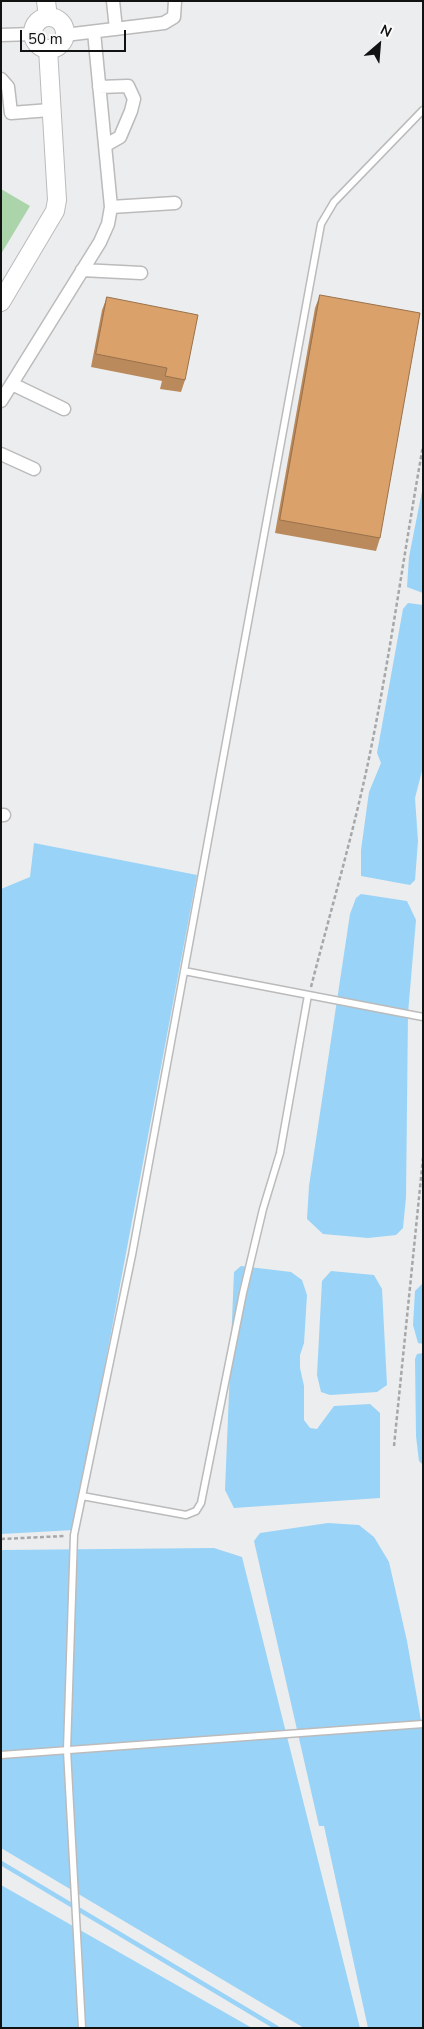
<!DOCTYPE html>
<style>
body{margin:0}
#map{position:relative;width:424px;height:2029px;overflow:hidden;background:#ecedee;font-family:"Nunito Sans",sans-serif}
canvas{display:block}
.frame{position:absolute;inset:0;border:2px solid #111212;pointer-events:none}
.north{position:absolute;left:354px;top:20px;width:50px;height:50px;-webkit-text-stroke:4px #fafafb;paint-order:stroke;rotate:27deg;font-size:14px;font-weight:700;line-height:20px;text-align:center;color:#111212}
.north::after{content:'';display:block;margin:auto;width:18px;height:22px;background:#111212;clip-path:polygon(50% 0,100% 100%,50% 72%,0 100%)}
.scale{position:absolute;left:20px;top:30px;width:106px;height:22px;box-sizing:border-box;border:2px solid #111212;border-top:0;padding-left:6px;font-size:15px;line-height:18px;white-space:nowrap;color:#111212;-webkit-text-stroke:4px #fafafb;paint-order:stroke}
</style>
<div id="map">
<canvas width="424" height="2029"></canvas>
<div class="frame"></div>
<div class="north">N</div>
<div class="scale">50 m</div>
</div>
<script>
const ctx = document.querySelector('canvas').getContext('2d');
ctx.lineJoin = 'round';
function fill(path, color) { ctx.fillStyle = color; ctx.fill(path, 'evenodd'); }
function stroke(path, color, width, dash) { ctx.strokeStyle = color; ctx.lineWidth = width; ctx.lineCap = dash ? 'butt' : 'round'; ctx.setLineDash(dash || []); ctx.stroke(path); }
fill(new Path2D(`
 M1 189 30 206 1 254Z`), '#abd4aa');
fill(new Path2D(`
 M423 486V593L407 587 409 557Z
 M408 603 423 605V767L415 798 418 841 415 880 410 885 361 876V850L369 792 381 763 377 753 403 609Z
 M34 843 197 875 74 1530 1 1534V889L30 877Z
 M361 894 407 901 416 920 408 1013 406 1197 403 1228 396 1235 368 1238 323 1234 307 1219 309 1186 350 914 356 898Z
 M241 1266 291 1272 302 1280 307 1295 304 1343 300 1355V1368L304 1386V1420L310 1428 317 1429 334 1406 370 1404 380 1413V1498L234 1508 225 1490 234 1272Z
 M331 1271 374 1275 382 1289 387 1385 377 1392 330 1395 321 1392 317 1375 322 1281Z
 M423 1283V1344L418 1343 413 1325 415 1291Z
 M423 1353V1465L419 1461 416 1436 415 1359 417 1354Z
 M328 1523 359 1525 374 1537 389 1562 407 1641 423 1732V2028H368L324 1826H319L254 1541 260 1533Z
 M214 1548 242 1557 360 2028H304L1 1848 2 1550Z
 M1 1885 252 2028H1Z`), '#99d3f7');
stroke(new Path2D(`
 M1 1863 277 2028`), '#99d3f7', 4.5);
const lane = new Path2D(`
 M184 971 423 1017
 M82 1496 186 1515 196 1511 201 1503 243 1293 263 1209 280 1153 308 995
 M1 1755 423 1724
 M82 2028 67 1750 74 1535 132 1255 321 224 334 202 423 110`);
const street = new Path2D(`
 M113 1 116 29
 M1 35 33 34
 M65 35 164 23 174 17 175 1
 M1 79 8 87 11 113 50 110
 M99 87 128 86 134 99 131 111 120 137 106 145
 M111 207 175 203
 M82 270 141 273
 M12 384 64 409
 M1 401 100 242 108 224 111 207 94 32
 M1 454 34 469
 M1 815H4`);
const secondary = new Path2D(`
 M46 1 48 17
 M33 33a16 16 0 1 1 32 0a16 16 0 1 1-32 0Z
 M1 302 55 211 57 200 48 49`);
stroke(lane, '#bbbbbc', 9);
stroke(street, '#bbbbbc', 15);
stroke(secondary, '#bbbbbc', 20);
stroke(new Path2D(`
 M311 987C330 913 352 838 368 763 390 658 404 552 423 446
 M394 1446 423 1158
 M1 1539 65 1536`), '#a6a7a8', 2.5, [4, 2.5]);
stroke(lane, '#fff', 6);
stroke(street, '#fff', 12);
stroke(secondary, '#fff', 18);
fill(new Path2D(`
 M320 295 380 538 376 551 275 533 315 308Z
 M107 297 185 380 181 392 160 389 162 381 91 367 102 310Z`), '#bb8a5c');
const building = new Path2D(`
 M320 295 420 313 380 538 280 520Z
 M107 297 198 315 185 380 165 376 167 368 96 354Z`);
fill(building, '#daa16b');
stroke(building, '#99714b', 1);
</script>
